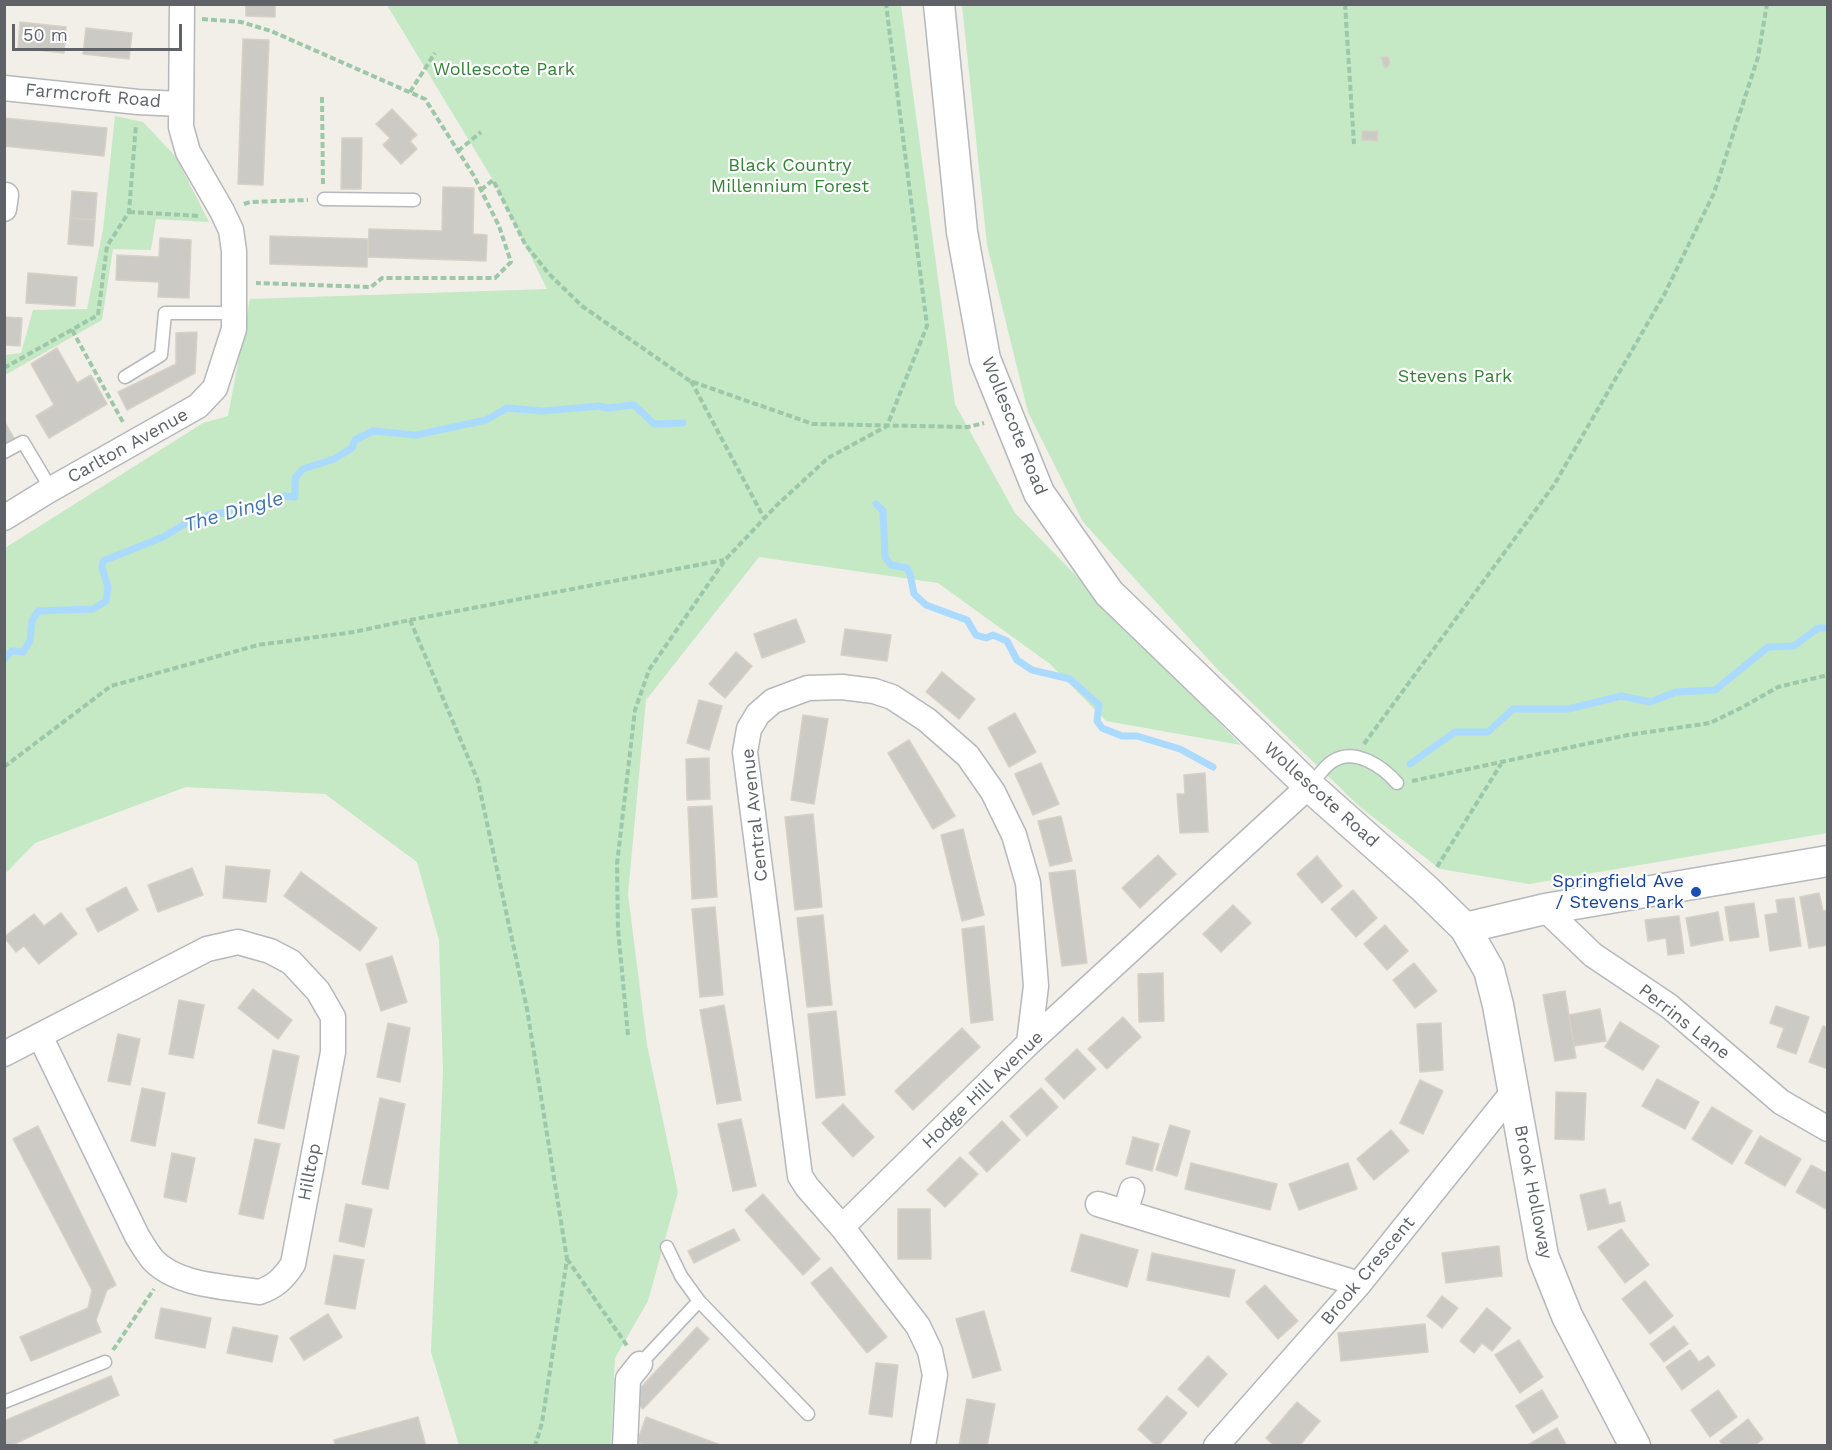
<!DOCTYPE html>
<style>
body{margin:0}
#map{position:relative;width:1832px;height:1450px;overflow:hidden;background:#f1efe8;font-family:"Work Sans",sans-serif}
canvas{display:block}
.frame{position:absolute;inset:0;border:6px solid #5f6368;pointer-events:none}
.scale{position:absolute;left:12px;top:24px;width:170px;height:27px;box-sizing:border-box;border:3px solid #5f6368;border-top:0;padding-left:8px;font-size:18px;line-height:21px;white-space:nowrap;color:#5f6368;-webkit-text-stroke:4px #fff;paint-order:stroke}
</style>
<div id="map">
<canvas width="1832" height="1450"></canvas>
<div class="frame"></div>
<div class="scale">50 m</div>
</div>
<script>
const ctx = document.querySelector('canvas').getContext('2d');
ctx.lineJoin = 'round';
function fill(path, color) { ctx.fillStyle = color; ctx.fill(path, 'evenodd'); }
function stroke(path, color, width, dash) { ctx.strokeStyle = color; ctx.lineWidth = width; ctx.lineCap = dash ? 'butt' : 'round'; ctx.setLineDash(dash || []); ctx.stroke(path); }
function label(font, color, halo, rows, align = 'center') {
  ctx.font = font + ' "Work Sans",sans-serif'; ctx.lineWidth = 4.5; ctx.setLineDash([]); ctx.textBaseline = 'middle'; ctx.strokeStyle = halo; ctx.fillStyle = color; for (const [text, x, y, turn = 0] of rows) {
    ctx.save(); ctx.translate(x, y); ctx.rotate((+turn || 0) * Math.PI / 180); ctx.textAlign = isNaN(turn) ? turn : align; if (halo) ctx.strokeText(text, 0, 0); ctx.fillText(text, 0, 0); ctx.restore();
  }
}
fill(new Path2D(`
 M387 5H901L955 404 1015 513 1241 745 1106 721 1050 664 938 583 759 557 646 700 628 894 647 1045 678 1192 648 1301 615 1358 611 1445H459L431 1352 443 1072 439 940 417 862 325 794 186 787 35 843 5 874V548L203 423 228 416 250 299 547 289 493 180Z
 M962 5H1827V833L1529 884 1440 869 1360 807 1219 671 1083 522 1028 412 987 245Z
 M115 116 143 122 176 157 209 222 156 219 151 250 113 249 102 320 5 375V355L21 353 33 310 87 309 103 230Z`), '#c5e8c5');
stroke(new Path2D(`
 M876 504 883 511 885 557 891 565 907 568 910 574 914 594 926 605 967 620 976 635 986 638 993 635 1007 641 1017 660 1032 670 1070 679 1099 705 1097 721 1102 728 1122 736H1137L1180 749 1213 767
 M4 659 12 651 23 652 30 641 32 621 38 611 93 609 106 601 108 587 102 568 103 561 163 537 190 521 201 524 207 515 262 508 283 496 295 497V478L303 469 334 459 352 448 355 440 373 431 416 435 486 420 507 408 543 411 600 406 606 408 634 405 654 424 683 423
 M1410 764 1455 732H1488L1513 709H1568L1621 696 1650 702 1676 692 1715 690 1768 647 1794 646 1818 628H1828`), '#aadaff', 7);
const building = new Path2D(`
 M246 4H275V17L246 16Z
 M20 22 66 27 64 53 18 48Z
 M86 28 132 33 129 59 83 54Z
 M243 39 269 40 263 185 238 184Z
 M1383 57H1388L1390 61 1388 66 1385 68 1381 58Z
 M392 109 417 135 410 141 417 149 401 164 383 145 390 138 376 124Z
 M4 118 107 128 104 156 4 146Z
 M1362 131H1378L1377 141 1362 140Z
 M342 138H362L361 189H341Z
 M443 187 474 188 473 234 487 235 486 261 368 257 369 229 442 231Z
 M72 191 97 193 95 220 70 218Z
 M70 218 95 220 93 246 68 244Z
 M270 236 368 239 367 267 270 264Z
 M160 238 191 240 189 298 158 297 159 282 116 280 117 255 159 257Z
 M28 273 77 277 75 306 26 303Z
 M4 317 22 318 20 346 4 345Z
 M197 332 195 373 127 410 118 392 176 364V333Z
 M57 348 77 383 91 375 107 404 49 438 36 416 54 405 31 364Z
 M4 421 15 440 4 446Z
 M796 619 805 642 762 658 754 634Z
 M845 629 891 635 887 661 841 655Z
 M736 652 752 666 725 698 709 684Z
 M942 672 975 699 959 719 926 692Z
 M699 700 722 706 709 750 687 743Z
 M1015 713 1036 752 1009 767 988 728Z
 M803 715 828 719 814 804 791 800Z
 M909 740 955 816 933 829 888 753Z
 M709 758 710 799 687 800 686 759Z
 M1041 763 1059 804 1033 815 1015 774Z
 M1205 773 1208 832 1180 833 1177 794H1185L1184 775Z
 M712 806 717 897 692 899 688 807Z
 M813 814 822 907 795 910 785 817Z
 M1061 816 1072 861 1050 866 1038 821Z
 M963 829 984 915 962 921 941 835Z
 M1158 855 1176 874 1140 908 1122 888Z
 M1317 856 1342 886 1322 903 1297 874Z
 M226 866 270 870 266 902 223 898Z
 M192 868 203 895 158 912 148 885Z
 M1075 870 1087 963 1062 966 1049 873Z
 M301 872 377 928 360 951 284 896Z
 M126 887 138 910 98 932 86 909Z
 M1353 890 1377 918 1356 937 1331 909Z
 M1819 893 1823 911 1828 910V945L1809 948 1800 897Z
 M1794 898 1801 946 1770 951 1765 915 1778 913 1776 900Z
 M1754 903 1759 937 1730 941 1725 907Z
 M1233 905 1251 923 1221 952 1203 934Z
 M715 907 723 995 700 997 692 909Z
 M1718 912 1723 940 1691 946 1686 918Z
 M61 913 77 934 39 964 24 946 16 952 4 937 34 914 44 926Z
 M823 915 832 1005 807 1007 797 918Z
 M1679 916 1684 953 1668 955 1666 938 1648 941 1645 920Z
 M1385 925 1408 951 1387 970 1364 944Z
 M984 926 993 1020 971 1023 962 929Z
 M392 956 407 1002 381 1011 366 964Z
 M1414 963 1437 991 1415 1008 1393 980Z
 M1163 973 1164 1021 1139 1022 1138 974Z
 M253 989 292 1020 278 1039 238 1008Z
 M1565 991 1576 1058 1555 1061 1543 995Z
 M179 1000 204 1005 193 1058 169 1054Z
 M724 1005 741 1100 717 1104 700 1010Z
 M1776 1006 1809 1017 1796 1054 1777 1047 1784 1028 1770 1023Z
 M1600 1009 1606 1041 1574 1046 1569 1015Z
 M836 1011 845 1095 816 1098 808 1014Z
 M1123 1017 1141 1037 1107 1069 1088 1049Z
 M1620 1022 1659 1046 1643 1070 1605 1047Z
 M388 1023 410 1028 400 1082 377 1077Z
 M1441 1023 1443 1070 1420 1072 1417 1024Z
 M1823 1026 1828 1028V1069L1809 1062Z
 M962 1028 980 1047 913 1110 895 1091Z
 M118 1034 140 1039 130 1085 108 1081Z
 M1077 1049 1096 1069 1064 1099 1045 1079Z
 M273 1050 299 1056 284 1129 258 1123Z
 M1657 1079 1699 1102 1685 1129 1642 1106Z
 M1420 1080 1443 1091 1423 1134 1400 1123Z
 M142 1088 165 1093 155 1146 131 1141Z
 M1041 1088 1058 1107 1027 1136 1010 1116Z
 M1556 1092 1586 1093 1584 1140 1555 1139Z
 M380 1098 405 1104 388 1189 362 1184Z
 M843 1104 874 1137 853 1157 822 1123Z
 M1712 1107 1752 1131 1732 1164 1692 1139Z
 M741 1119 756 1186 733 1191 718 1124Z
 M1002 1121 1020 1140 987 1172 969 1153Z
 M1170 1125 1190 1131 1177 1176 1156 1170Z
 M38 1126 116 1285 107 1290 96 1320 101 1332 31 1361 20 1337 88 1308 92 1290 13 1139Z
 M1391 1130 1409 1151 1374 1180 1357 1159Z
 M1760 1136 1801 1159 1785 1186 1745 1163Z
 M1133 1137 1159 1144 1152 1171 1126 1164Z
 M255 1139 280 1144 263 1219 239 1214Z
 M172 1153 195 1158 186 1202 164 1197Z
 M960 1157 978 1174 945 1207 927 1190Z
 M1191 1163 1277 1184 1270 1210 1185 1189Z
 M1348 1163 1357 1189 1299 1210 1289 1184Z
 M1811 1165 1828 1174V1210L1796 1192Z
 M1605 1189 1609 1205 1620 1202 1625 1221 1588 1230 1580 1195Z
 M763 1194 820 1259 803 1275 745 1210Z
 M346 1204 372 1209 364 1247 339 1241Z
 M898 1209H930L931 1259H898Z
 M734 1229 740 1240 694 1263 688 1251Z
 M1621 1229 1649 1265 1625 1283 1598 1247Z
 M1081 1234 1138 1250 1127 1287 1071 1271Z
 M1499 1246 1502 1276 1446 1283 1442 1253Z
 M1152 1253 1235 1270 1229 1297 1147 1280Z
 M334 1255 364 1260 355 1309 325 1304Z
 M831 1267 887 1337 867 1353 811 1283Z
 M1645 1281 1673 1316 1650 1334 1622 1299Z
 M1265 1285 1298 1321 1278 1339 1246 1302Z
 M1442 1296 1458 1308 1442 1328 1427 1316Z
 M161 1308 211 1318 205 1348 155 1338Z
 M1487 1308 1511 1328 1492 1351 1482 1343 1474 1353 1460 1341Z
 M984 1311 1001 1370 973 1378 956 1319Z
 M328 1314 342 1337 304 1360 290 1338Z
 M1425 1324 1428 1352 1341 1361 1338 1333Z
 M1674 1326 1688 1344 1664 1362 1650 1344Z
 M233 1327 278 1336 272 1362 227 1353Z
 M697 1327 709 1339 643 1409 632 1397Z
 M1519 1340 1543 1377 1520 1393 1495 1355Z
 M1690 1350 1699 1362 1708 1356 1715 1365 1682 1390 1666 1367Z
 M1208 1356 1227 1374 1198 1407 1178 1389Z
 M876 1363 898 1365 892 1417 869 1414Z
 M111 1376 119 1395 10 1446H4V1421Z
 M1542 1390 1558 1417 1533 1433 1516 1406Z
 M1718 1390 1737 1417 1710 1437 1691 1410Z
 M1167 1396 1187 1413 1158 1446H1156L1138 1429Z
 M967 1399 995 1404 987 1446H959Z
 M1297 1402 1320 1421 1299 1446H1275L1266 1438Z
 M418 1417 426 1446H336L334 1440Z
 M646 1417 723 1446H647L637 1442Z
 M1748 1419 1763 1439 1754 1446H1723L1720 1441Z
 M1557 1428 1567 1446H1526Z`);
fill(building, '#cccac5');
stroke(building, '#d6d1c6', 1.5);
const service = new Path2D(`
 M324 199 414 200
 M125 377 161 355 165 313H234
 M4 452 23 442 51 489
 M1310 786C1317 778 1324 766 1333 761 1355 747 1383 767 1397 783
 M699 1301 808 1414
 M640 1364 699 1301 681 1276 667 1247
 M4 1402 105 1362`);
const minor = new Path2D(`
 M4 88 138 102 181 104
 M4 195H6L4 209
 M4 518 46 492 198 406 215 388 234 329V251L231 230 222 211 188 152 181 127 182 4
 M1545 909 1593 955 1669 1006 1781 1102 1828 1129
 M4 1054 207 949 238 942 270 951 291 962 318 991 333 1017V1052L293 1264C284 1278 275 1287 259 1292 224 1286 178 1286 153 1260 147 1253 142 1244 137 1236L40 1036
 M1098 1204 1359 1284
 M1125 1212 1132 1190
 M842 1227 1029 1043 1309 786
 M625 1446 628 1379 640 1364
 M923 1446 935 1375 930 1351 918 1326 842 1227 807 1187 800 1176 745 752 749 729 758 714 773 701 808 688 842 687 874 691 892 697 927 720 968 756 993 792 1014 835 1028 883 1036 986 1029 1043
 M1216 1446 1359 1284 1513 1092`);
const tertiary = new Path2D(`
 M939 4 962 232 985 359 1039 493 1109 593 1309 786 1424 888 1465 928 1489 970 1498 1005 1543 1256 1567 1316 1635 1446
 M1465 928 1545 909 1828 861`);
stroke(service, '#b5b8bc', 15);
stroke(minor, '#b5b8bc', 27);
stroke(tertiary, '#b5b8bc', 33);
stroke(new Path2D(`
 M1345 4 1354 144
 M202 19 241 22 271 31 425 99 474 176 499 226 511 262 495 278H382L371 287 256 283
 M410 92 435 53
 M322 97 323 184
 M458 151 481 132
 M481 190 493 180 525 244 549 274 582 306 690 381 813 424 968 427 984 423
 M244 204 250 202 308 200
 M129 212 200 216
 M72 330 124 424
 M4 368 98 315 107 246 129 212 136 124
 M691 381 764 518
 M410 620 724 560
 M1364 744 1554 485 1664 295 1714 193 1758 57 1767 4
 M4 767 111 686 258 645 354 632 410 620 478 781 527 1009 567 1259 542 1423 535 1446
 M1412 781 1628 735 1710 723 1741 708 1778 687 1828 675
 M1437 867 1501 764
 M628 1035 618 929 617 864 635 710 649 670 725 560 777 505 828 458 887 426 927 326 886 4
 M567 1259 628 1347
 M113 1350 154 1289`), '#9cc7a9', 4, [6, 3]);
stroke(service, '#fff', 12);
stroke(minor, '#fff', 24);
stroke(tertiary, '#fff', 30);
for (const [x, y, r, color] of [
 [1696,892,6,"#1a4fb4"]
]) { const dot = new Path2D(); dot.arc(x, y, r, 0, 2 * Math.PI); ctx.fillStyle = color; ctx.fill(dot); stroke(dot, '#fff', 2); }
label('18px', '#348238', '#fff', [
 ["Wollescote Park",504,70],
 ["Black Country",790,166],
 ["Millennium Forest",790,187],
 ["Stevens Park",1455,377]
]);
label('18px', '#5f6368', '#fff', [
 ["Farmcroft Road",93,96,5],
 ["Wollescote Road",1014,426,68],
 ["Carlton Avenue",128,446,-29],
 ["Wollescote Road",1321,795,42],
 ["Central Avenue",755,815,-96],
 ["Perrins Lane",1684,1022,38],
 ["Hodge Hill Avenue",983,1090,-44],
 ["Hilltop",310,1172,-79],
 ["Brook Holloway",1533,1192,79],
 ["Brook Crescent",1368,1271,-50]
]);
label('18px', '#164399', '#fff', [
 ["Springfield Ave",1684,882],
 ["/ Stevens Park",1684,903]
], 'right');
label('italic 20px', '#4174aa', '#fff', [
 ["The Dingle",234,512,-16]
]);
</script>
